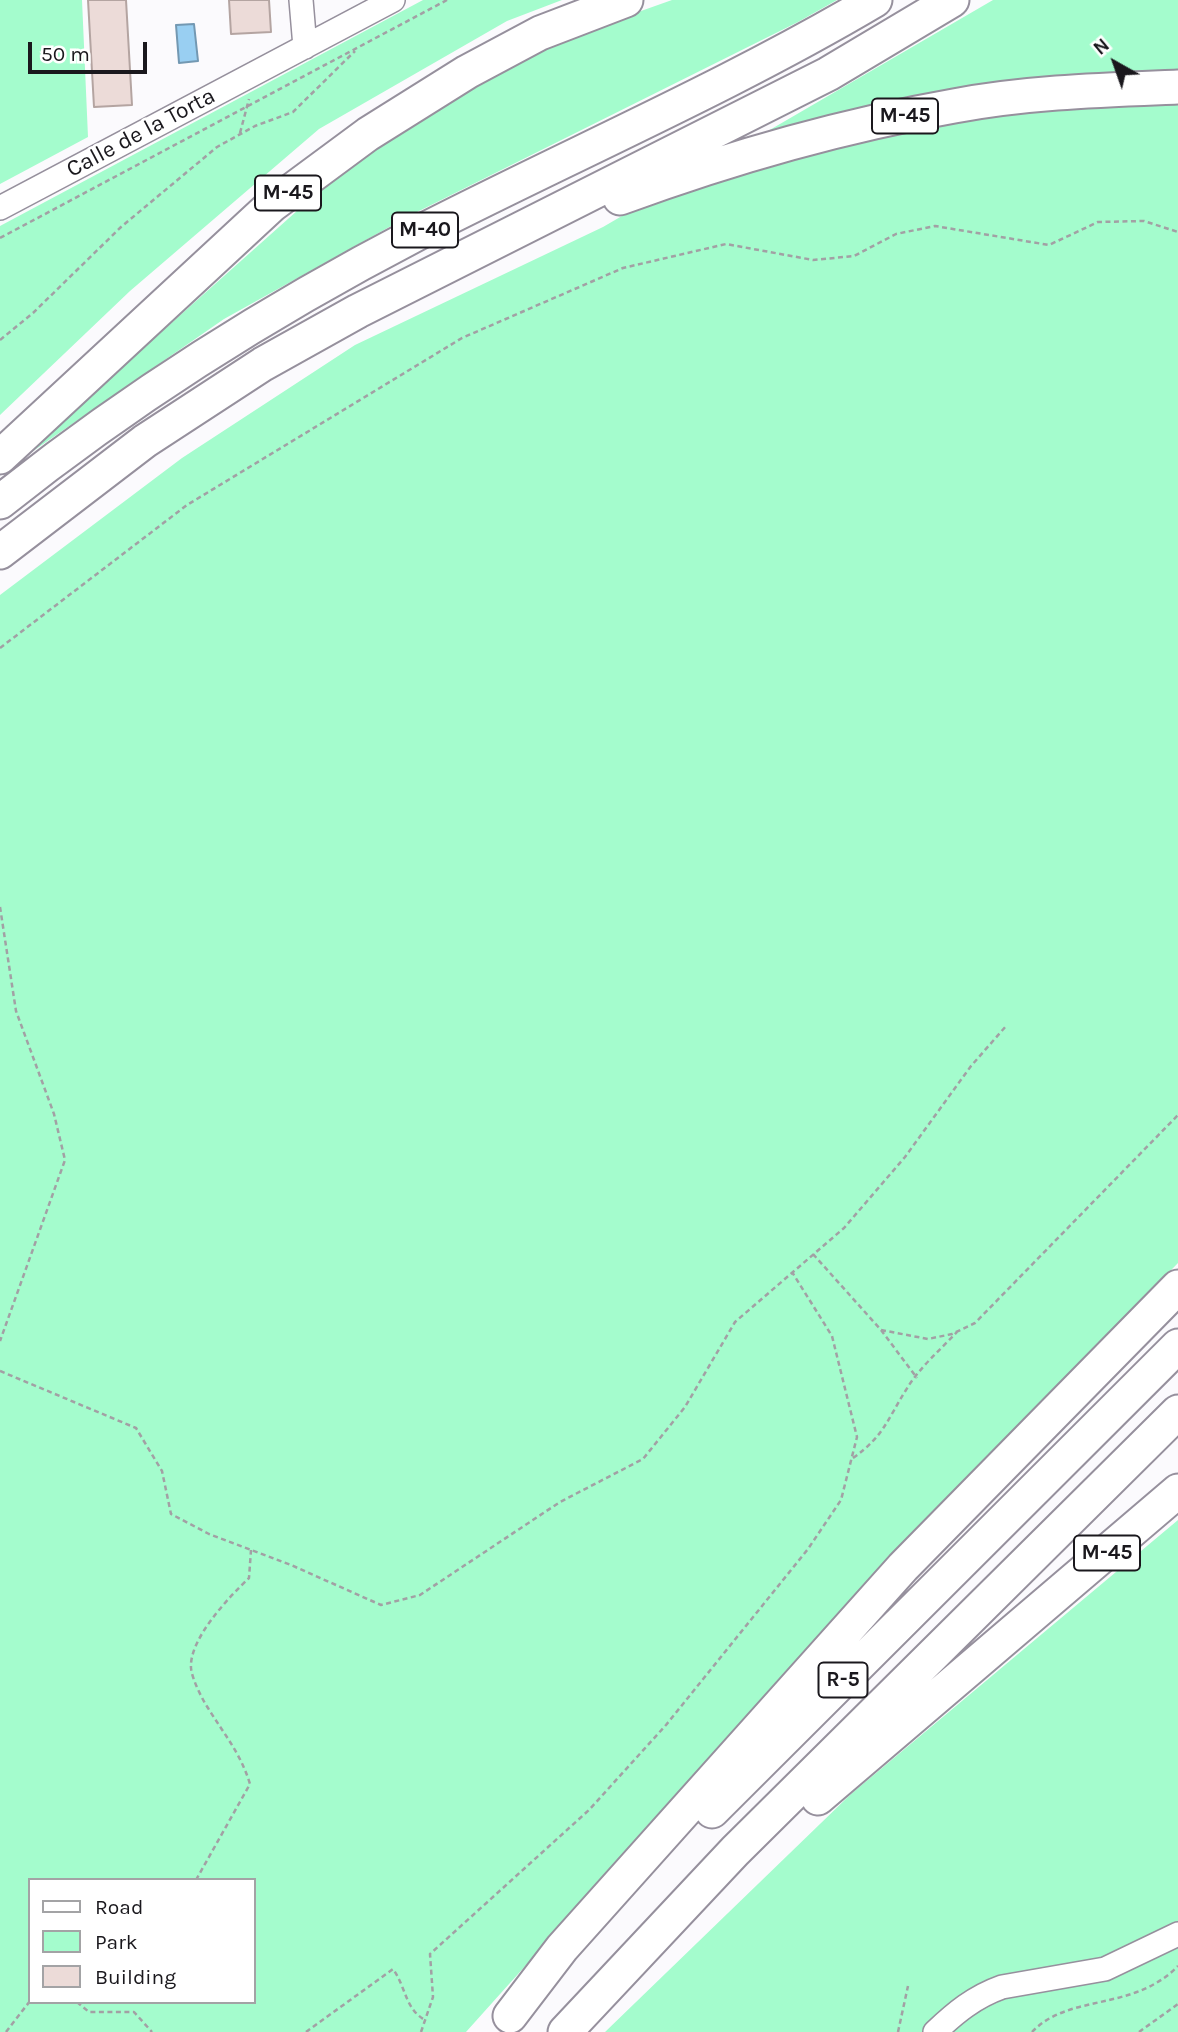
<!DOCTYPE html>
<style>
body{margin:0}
#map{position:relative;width:1178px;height:2032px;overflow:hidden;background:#fbfafd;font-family:Karla,sans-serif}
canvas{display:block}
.legend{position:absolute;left:28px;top:1878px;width:228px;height:126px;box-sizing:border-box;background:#fff;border:2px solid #a3a3a5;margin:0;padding:9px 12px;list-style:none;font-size:21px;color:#1a181d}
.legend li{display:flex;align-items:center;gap:14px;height:35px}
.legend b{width:35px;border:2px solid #a3a3a5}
.north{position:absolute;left:1080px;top:28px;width:70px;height:70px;-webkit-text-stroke:5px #fff;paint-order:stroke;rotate:320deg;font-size:19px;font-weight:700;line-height:28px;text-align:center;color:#1a181d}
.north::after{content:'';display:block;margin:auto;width:24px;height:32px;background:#1a181d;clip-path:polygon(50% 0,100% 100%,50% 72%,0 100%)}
.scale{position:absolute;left:28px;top:42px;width:119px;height:32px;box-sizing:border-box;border:4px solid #1a181d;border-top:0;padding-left:9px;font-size:21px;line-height:24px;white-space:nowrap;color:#1a181d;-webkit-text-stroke:5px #fff;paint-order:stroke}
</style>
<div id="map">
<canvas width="1178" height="2032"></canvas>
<ul class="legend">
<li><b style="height:9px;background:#fff"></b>Road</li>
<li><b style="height:19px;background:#a4fccd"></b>Park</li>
<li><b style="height:19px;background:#ecdbd8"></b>Building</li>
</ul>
<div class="north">N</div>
<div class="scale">50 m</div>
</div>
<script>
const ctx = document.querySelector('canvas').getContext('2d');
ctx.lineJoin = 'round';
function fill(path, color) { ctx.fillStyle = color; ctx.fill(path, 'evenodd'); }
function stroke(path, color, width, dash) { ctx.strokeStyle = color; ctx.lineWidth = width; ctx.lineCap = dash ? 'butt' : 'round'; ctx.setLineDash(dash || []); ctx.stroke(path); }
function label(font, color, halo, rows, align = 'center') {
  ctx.font = font + ' Karla,sans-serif'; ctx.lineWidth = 5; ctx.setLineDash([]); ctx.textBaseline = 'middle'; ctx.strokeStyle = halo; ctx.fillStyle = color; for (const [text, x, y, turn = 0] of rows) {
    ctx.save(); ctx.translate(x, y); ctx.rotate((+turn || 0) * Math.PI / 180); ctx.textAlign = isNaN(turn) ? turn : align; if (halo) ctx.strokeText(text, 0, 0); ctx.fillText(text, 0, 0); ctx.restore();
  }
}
fill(new Path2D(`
 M0 0H82L88 137 0 184Z
 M423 0H562L507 21 319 129 130 291 0 415V226Z
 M672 0H837L798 22 409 216 224 319 10 467 363 152 531 50Z
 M993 0H1178V1263C933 1512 700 1772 466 2032H0V595L182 458 355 345 603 227ZM30 1880H254V2002H30Z
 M1178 1520V2032H605L851 1794Z`), '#a4fccd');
const water = new Path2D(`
 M194 24 198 61 179 63 176 25Z`);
fill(water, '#99cff2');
stroke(water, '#7398b2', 2);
const building = new Path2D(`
 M88 0H126L132 105 94 107Z
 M229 0H269L271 32 231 34Z`);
fill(building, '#ecdbd8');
stroke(building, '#b4a4a1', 2);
const minor = new Path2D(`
 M301 0 305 47
 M0 208 393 0
 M935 2032C955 2013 974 1997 1002 1987L1105 1969 1178 1934`);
const highway = new Path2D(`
 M620 198C729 158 840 126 954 106 1028 92 1104 90 1178 87
 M0 457 272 205 368 134 467 72 540 33 626 0
 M0 502C130 398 270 310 418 233 570 155 728 87 875 0
 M0 552 145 441 263 364 358 311 828 74 952 0
 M818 1798 1178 1491
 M712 1811 1178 1346
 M510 2016 562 1948 903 1567 1178 1287
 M565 2032 735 1851 1178 1412`);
stroke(minor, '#96909d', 26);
stroke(highway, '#96909d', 37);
stroke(new Path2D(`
 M240 133 249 99
 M0 238 447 0
 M0 340 33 313 121 227 217 147 255 126 293 112 355 51
 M0 648 187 505 462 338 623 268 726 244 813 260 854 256 896 234 935 226 1049 245 1098 222 1144 221 1178 232
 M0 907 16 1011 54 1114 65 1160 0 1341
 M813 1254 881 1330 928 1339 952 1334 975 1323 1178 1115
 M881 1330 917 1378
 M0 1371 136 1428 162 1471 171 1514 209 1534 291 1565 381 1605 420 1595 560 1502 643 1459 685 1407 735 1322 844 1228 905 1157 971 1066 1007 1025
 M853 1458C884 1436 887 1420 906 1390 918 1369 940 1350 957 1332
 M196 1880 250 1784C241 1754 224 1734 208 1708 202 1699 192 1679 191 1668 189 1639 229 1597 249 1578L251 1550
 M77 2002 89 2012H134L152 2032
 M6 2032 30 2001
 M306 2032 393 1969C406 1987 405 2009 425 2020
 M421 2032 433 1997 430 1954 589 1810 666 1725 808 1549 841 1500 857 1437 832 1336 792 1272
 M898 2032 908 1986
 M1032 2032C1069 1993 1133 2012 1178 1966
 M1139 2032 1178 2004`), '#a2a0a4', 2.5, [5, 3.5]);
stroke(minor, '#fff', 23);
stroke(highway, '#fff', 33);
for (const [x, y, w] of [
 [905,116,66],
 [288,193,66],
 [425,230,66],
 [1107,1553,66],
 [843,1680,49]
]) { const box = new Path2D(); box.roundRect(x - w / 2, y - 17.5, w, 35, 5); ctx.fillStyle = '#fff'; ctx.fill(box); stroke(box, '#1a181d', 2); }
label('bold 21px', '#1a181d', null, [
 ["M-45",905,116],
 ["M-45",288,193],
 ["M-40",425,230],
 ["M-45",1107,1553],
 ["R-5",843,1680]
]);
label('23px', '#1a181d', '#fff', [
 ["Calle de la Torta",141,133,-28]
]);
</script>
